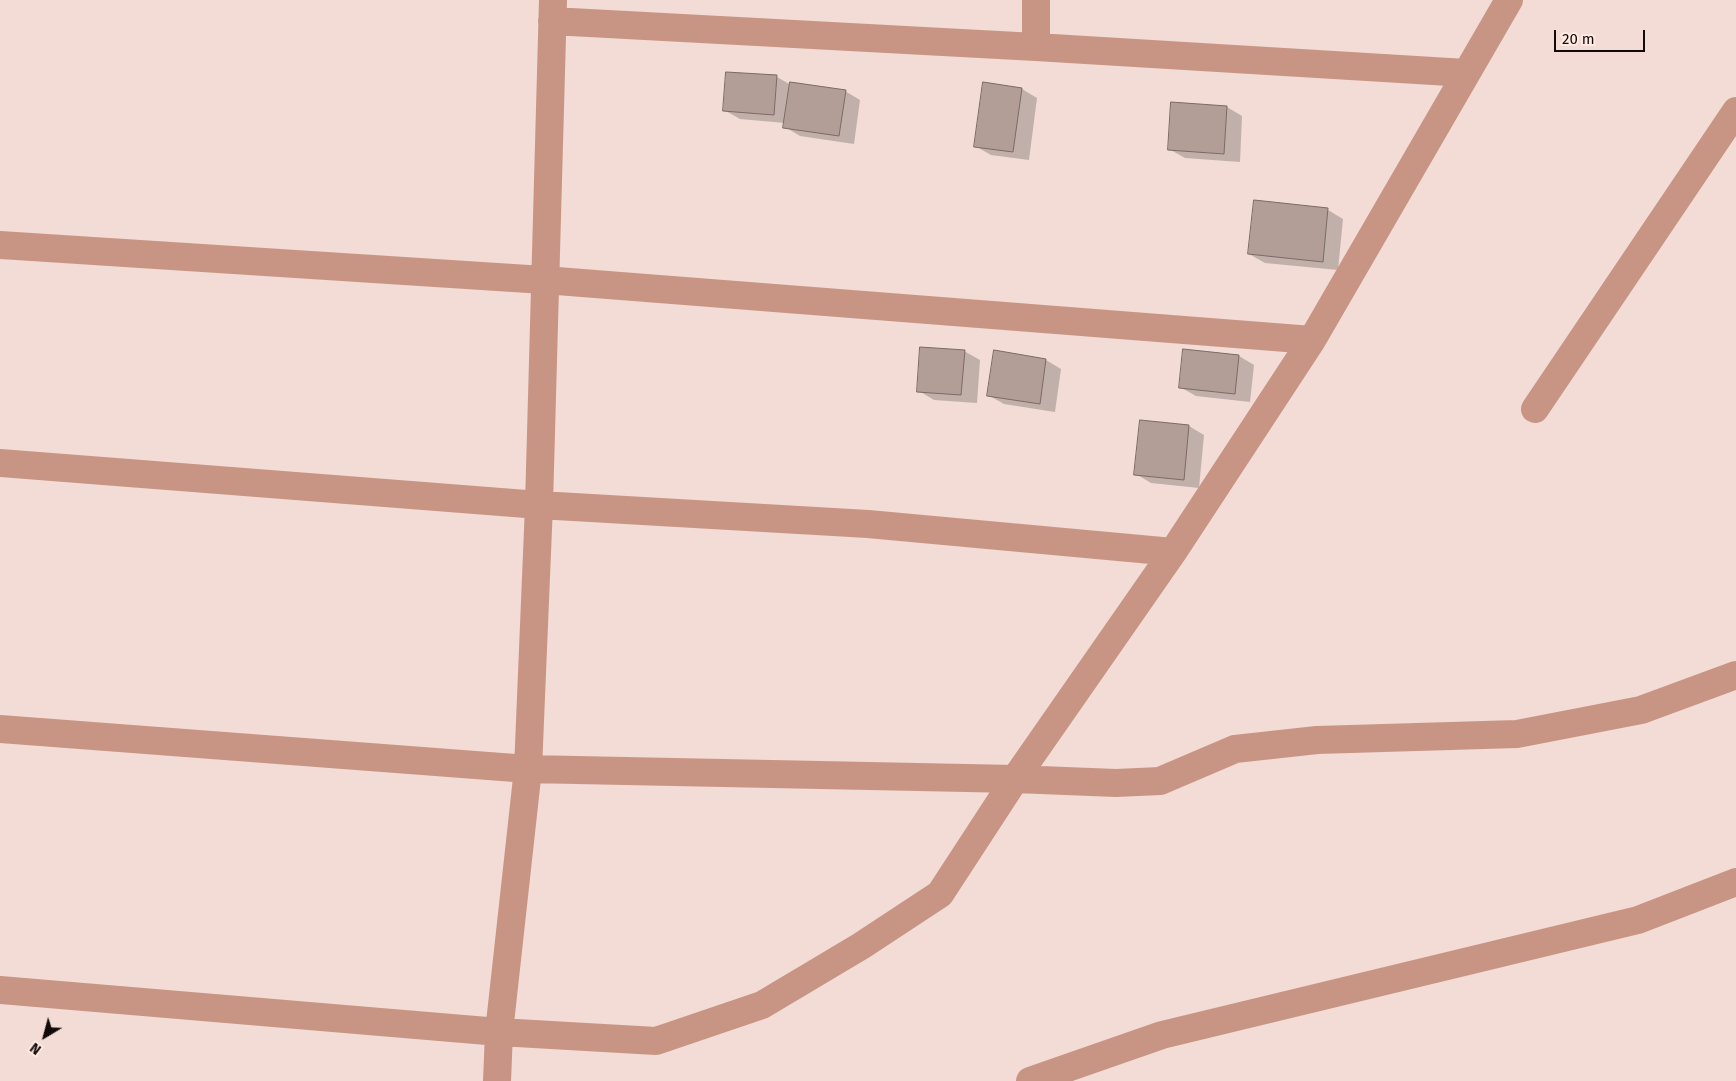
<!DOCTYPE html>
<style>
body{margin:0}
#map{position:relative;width:1736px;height:1081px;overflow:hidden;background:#f2dcd5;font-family:"Fira Sans",sans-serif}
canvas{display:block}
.north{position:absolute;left:20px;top:1011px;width:50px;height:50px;-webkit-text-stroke:4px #ffe9e2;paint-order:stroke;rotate:217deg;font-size:14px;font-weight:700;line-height:20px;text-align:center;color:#110a08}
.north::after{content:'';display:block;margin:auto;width:18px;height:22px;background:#110a08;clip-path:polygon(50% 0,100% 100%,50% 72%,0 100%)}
.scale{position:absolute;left:1554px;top:30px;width:91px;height:22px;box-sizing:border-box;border:2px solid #110a08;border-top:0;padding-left:6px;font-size:15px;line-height:18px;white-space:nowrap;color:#110a08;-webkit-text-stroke:4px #ffe9e2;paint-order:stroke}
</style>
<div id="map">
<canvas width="1736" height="1081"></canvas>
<div class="north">N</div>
<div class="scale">20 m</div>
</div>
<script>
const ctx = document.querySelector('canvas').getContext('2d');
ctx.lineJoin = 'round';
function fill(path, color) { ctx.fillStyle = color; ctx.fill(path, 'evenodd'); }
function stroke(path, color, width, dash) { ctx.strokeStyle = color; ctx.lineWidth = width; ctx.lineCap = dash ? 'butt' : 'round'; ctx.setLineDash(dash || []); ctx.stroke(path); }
fill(new Path2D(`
 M777 77 791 85 845 91 860 100 854 144 800 136 785 127V123L740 119 724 110Z
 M984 83 1022 89 1037 98 1029 160 991 155 975 146Z
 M1172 104 1227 107 1242 116 1240 162 1185 158 1169 149Z
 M1328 210 1343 219 1338 270 1265 263 1249 254Z
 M964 351 980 360 977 403 934 400 919 391Z
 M1239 356 1254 365 1250 402 1196 396 1180 387Z
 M1046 360 1061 369 1055 412 1004 404 988 395Z
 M1141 421 1189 426 1204 435 1199 488 1151 483 1136 474Z`), '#0003');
const building = new Path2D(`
 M726 72 777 75 774 115 723 111Z
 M790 82 846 90 839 136 783 128Z
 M983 82 1022 88 1013 152 974 147Z
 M1171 102 1227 106 1224 154 1168 150Z
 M1254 200 1328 208 1323 262 1248 254Z
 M920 347 965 350 961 395 917 392Z
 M1183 349 1239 355 1235 394 1179 388Z
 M994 350 1046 359 1040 404 987 396Z
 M1140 420 1189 425 1184 480 1134 475Z`);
fill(building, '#b29e97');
stroke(building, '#7b6963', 1);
stroke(new Path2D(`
 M552 21 1036 47 1466 73
 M1036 47V0
 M0 245 544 280 1312 340
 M1535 409 1736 111
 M0 463 539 505 868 524 1173 552
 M0 729 528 769 1015 779 1116 783 1160 781 1235 749 1317 740 1517 734 1641 710 1736 675
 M0 990 499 1032 656 1041 762 1005 861 946 940 894 1015 779 1173 552 1312 340 1509 0
 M497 1081 499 1032 528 769 539 505 553 0
 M1030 1081 1162 1035 1638 920 1736 882`), '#c89585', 28);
</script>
